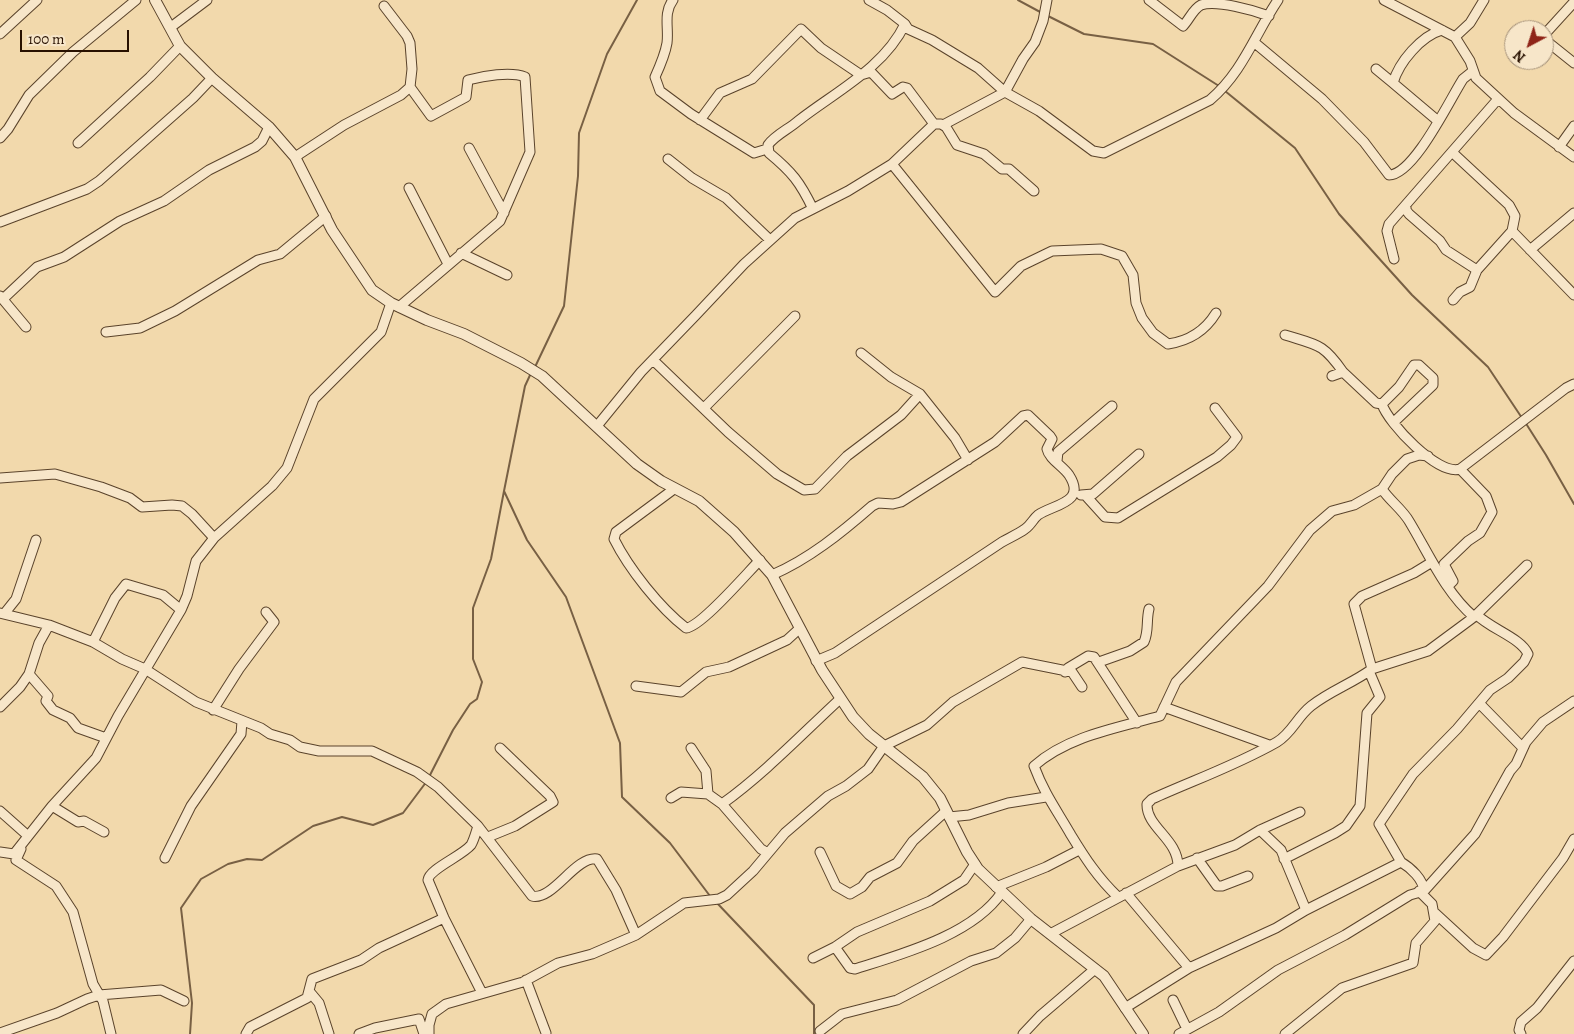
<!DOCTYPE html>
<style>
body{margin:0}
#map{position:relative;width:1574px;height:1034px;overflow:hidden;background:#f2d9ac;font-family:Alegreya,serif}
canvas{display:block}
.north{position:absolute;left:1504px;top:20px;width:50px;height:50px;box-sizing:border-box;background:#f7e6c9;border:1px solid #a49179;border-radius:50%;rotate:220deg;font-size:14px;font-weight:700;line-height:20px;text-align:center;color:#281100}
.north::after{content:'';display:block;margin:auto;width:18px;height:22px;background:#8f2418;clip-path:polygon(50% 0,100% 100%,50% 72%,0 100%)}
.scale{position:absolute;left:20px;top:30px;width:109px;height:22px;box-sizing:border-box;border:2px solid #281100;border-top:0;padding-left:6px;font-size:15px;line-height:18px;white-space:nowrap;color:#281100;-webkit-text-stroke:4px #f7e6c9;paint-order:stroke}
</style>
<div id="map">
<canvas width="1574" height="1034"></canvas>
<div class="north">N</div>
<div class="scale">100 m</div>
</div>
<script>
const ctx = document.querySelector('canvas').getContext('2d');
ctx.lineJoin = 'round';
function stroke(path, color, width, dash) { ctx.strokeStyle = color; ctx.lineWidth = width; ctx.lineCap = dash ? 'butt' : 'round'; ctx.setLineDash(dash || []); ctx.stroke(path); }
stroke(new Path2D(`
 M1018 0 1042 13
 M1046 15 1084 34 1153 44 1219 86
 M1225 91 1295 148 1339 214 1412 295 1488 367 1522 418
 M535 367 564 306 578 176 579 133 607 54 637 0
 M531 373 525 386 504 491 527 540 566 597 620 743 622 797 670 843 710 896
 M1525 422 1546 455 1574 504
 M429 777 453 730 470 704 477 699 482 682 473 659V608L491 559 504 491
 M717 903 814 1005V1034
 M190 1034 192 1003 181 908 201 879 228 864 247 859 262 860 313 826 342 817 373 825 403 813 427 781`), '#786044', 2);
const minor = new Path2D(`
 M673 0C663 13 669 28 667 43 665 55 660 66 655 77L660 91 691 114 754 153 767 149
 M869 0 887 10 905 24
 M1149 0 1183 26C1189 20 1193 9 1201 5 1217 0 1253 10 1269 16
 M1384 0 1455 37 1470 61 1476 78 1514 113 1574 157
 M171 27 207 0
 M1531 27 1534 30
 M0 34 37 0
 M1544 35 1574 2
 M1455 37 1470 23 1484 0
 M1544 39 1574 63
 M1255 43 1322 99 1364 142 1389 175C1414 175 1450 99 1463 79L1473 71
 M1376 69 1393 83
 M861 75 871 72 892 94 903 87 907 88 934 124
 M700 120 720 93 752 79 801 29 821 48 861 75
 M1438 121 1393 83C1399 62 1421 36 1442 30
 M943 125 1005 92 1023 59 1035 42 1043 21 1047 0
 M0 138 8 129 29 95 73 52 136 0
 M78 143 150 77 180 46
 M1559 147 1574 126
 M469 148 504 213
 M1453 153 1509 205 1515 216 1512 231 1477 270 1470 287 1460 292 1453 300
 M295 157 344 125 401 95 410 87 412 69 410 43 407 36 384 6
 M668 159 692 178 726 198 770 240
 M892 164 995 292 1021 266 1052 251 1101 249 1122 256 1133 275 1136 303 1142 318 1153 333 1168 344C1189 341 1205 331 1216 313
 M409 188 448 264
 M1406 205V210L1409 214 1440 241 1446 250 1477 270
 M813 209C800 182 792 172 769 153L768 145C775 135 789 129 798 121 835 92 884 68 905 24L908 29 932 40 978 68 1005 92 1039 111 1093 151 1104 153 1210 100C1243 72 1255 34 1278 0
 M0 222 87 189 99 181 193 98 212 78
 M1512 231 1574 295
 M1530 250 1574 213
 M461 253 507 275
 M1394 259 1387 231 1389 224 1498 99
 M0 296 26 327
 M3 299 37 267 64 257 120 221 164 201 209 170 255 147 262 141 269 127
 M399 307 500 221 530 152 525 77C511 71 483 76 468 80L466 97 431 116 410 87
 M106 332 140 328 175 311 258 260 280 254 326 216
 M1285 335C1317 345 1323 343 1343 372
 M861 353 891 377 920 394 955 438 968 460
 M653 360 728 432 777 474 804 490 815 489 847 456 901 415 920 394
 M1332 376 1343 372 1376 403 1382 404
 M1382 404C1388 423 1438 476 1460 469L1566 388 1574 384
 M1382 404 1399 387 1414 365H1419L1433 378V385L1394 422
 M704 408 795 316
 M597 426 641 372 696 315 744 264 795 218 848 191 892 164 934 124H941L946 127 957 145 984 154 1002 169H1009L1034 191
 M1057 461 1058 452 1112 406
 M0 478 55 474 101 487 130 498 142 507 172 505 182 506 192 514 214 538
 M674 489 616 532 614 539C629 569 660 608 686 628 701 627 747 573 760 560
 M1081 495 1093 494 1139 454
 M1086 496 1105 517 1118 518 1217 457 1231 445 1237 437 1215 408
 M772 575C809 559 841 533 872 506L878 503 893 504 901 502 995 442 1023 416 1028 415 1050 436 1052 439 1047 449C1049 459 1063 466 1069 475 1087 503 1054 504 1038 515 1033 519 1031 525 1025 529 1018 534 1009 538 1002 542L835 653 816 661
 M1448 586 1453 581 1444 564 1468 541 1480 533 1492 512 1486 496 1460 469
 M0 613 49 625 93 642 122 659 145 669 196 702 261 728 270 734 290 740 300 747 319 751H372L417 772 438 787 478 826 532 896C553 901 575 856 597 859L616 890 636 935
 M4 614 16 599 36 540
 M1474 617 1527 565
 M93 642 115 598 126 584 163 595 181 610
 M1099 662 1130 651 1144 642C1149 631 1146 621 1149 609
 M1372 669 1428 651 1474 617C1445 592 1429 554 1409 521 1402 509 1389 500 1382 489
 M1065 672 1068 668 1088 656 1094 657 1137 723
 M29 674 48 696 46 701 53 710 70 718 78 728 106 738
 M636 686 681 692 706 672 729 667 787 640 799 629
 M1480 704 1523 748
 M0 707 20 687 29 674 39 643 49 625
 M1164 707 1269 745
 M213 710 239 669 274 622 266 612
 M691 748 706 771 708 794 722 804 761 849 768 853
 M671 798 681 792 708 794
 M722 804C765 773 801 735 840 699
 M52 806 78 822 84 821 104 832
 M0 811 27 835
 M949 817 969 815 1008 803 1046 797
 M478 826C476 832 474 840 471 845 462 856 429 869 428 880L444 918 482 993
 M1260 830 1281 850 1306 910
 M488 837 515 826 553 802 550 796 500 748
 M21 849 16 860 56 886 73 912 93 984 103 1001 111 1034
 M0 852 14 854 52 806 96 758 118 716 181 610 187 596 196 561 214 538 272 486 287 468 314 399 381 332 391 303
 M820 852 836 886 850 894 862 887 870 877 897 863 913 841 946 811
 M165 858 191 806 241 734 242 721
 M1197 858 1217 886H1222L1248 876
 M1284 859 1335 833 1346 826 1360 806 1367 713 1380 697 1369 671
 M1401 862 1379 824 1413 774 1457 729 1490 690 1508 678 1524 662 1528 654C1521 638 1491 629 1477 615
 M1178 866C1178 839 1146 827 1147 804L1152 799C1194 780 1237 765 1277 742 1292 733 1297 717 1311 706 1330 691 1353 683 1372 669L1354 604 1362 596 1414 573 1432 562
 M996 887 1046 867 1079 850
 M1126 893 1189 968
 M1118 897C1098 878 1085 858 1071 835 1056 809 1045 795 1034 766 1068 736 1117 728 1160 716L1176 682 1268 586 1310 530 1332 511 1354 505 1382 489 1392 474 1407 459 1419 455 1428 456
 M1435 913 1473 948 1486 955 1503 937 1563 858 1574 839
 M1050 934 1178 866 1235 845 1260 830 1300 812
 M835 947 857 932 930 901 964 880 975 864
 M813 958 835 947 850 968 855 969C902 954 973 935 1002 892
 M526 980 546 1033
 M309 991 319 1003 329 1034
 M1173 1000 1187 1029
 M1125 1008 1189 968 1276 928 1306 910 1401 862C1411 868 1423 879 1424 891
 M820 1031 842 1014 897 1000 971 961 996 953 1015 938 1031 919
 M0 1033 57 1013 87 999 99 995 161 990 184 1001
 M246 1034 250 1027 307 998 312 979 361 960 379 948 444 918
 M359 1034 375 1028 419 1019 424 1034
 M429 1034V1025L432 1014 446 1004 523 982 558 963 592 954 636 935 684 903 719 899 727 895 753 871 785 833 828 796 846 786 868 769 884 746 927 725 953 702 1022 662 1072 672 1082 687
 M1023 1034 1040 1016 1095 969
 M1179 1034 1219 1012 1278 970 1345 935 1410 895 1424 891 1475 834 1510 771 1516 764 1526 742 1543 722 1574 701
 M1285 1034 1342 988 1413 963 1416 943 1435 921 1432 904 1419 891
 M1521 1034 1519 1030 1521 1022 1537 1008 1574 961`);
const tertiary = new Path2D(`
 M155 0 180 46 212 78 269 127 295 157 332 230 372 290 391 303 427 320 464 334 521 363 542 376 637 464 661 481 699 501 734 532 772 575 822 670 853 717 869 734 923 777 940 798 967 852 978 869 1031 919 1104 976 1143 1034`);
stroke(minor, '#5a432b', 11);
stroke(tertiary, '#5a432b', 12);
stroke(minor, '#f7e6c9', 9);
stroke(tertiary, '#f7e6c9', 10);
</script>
